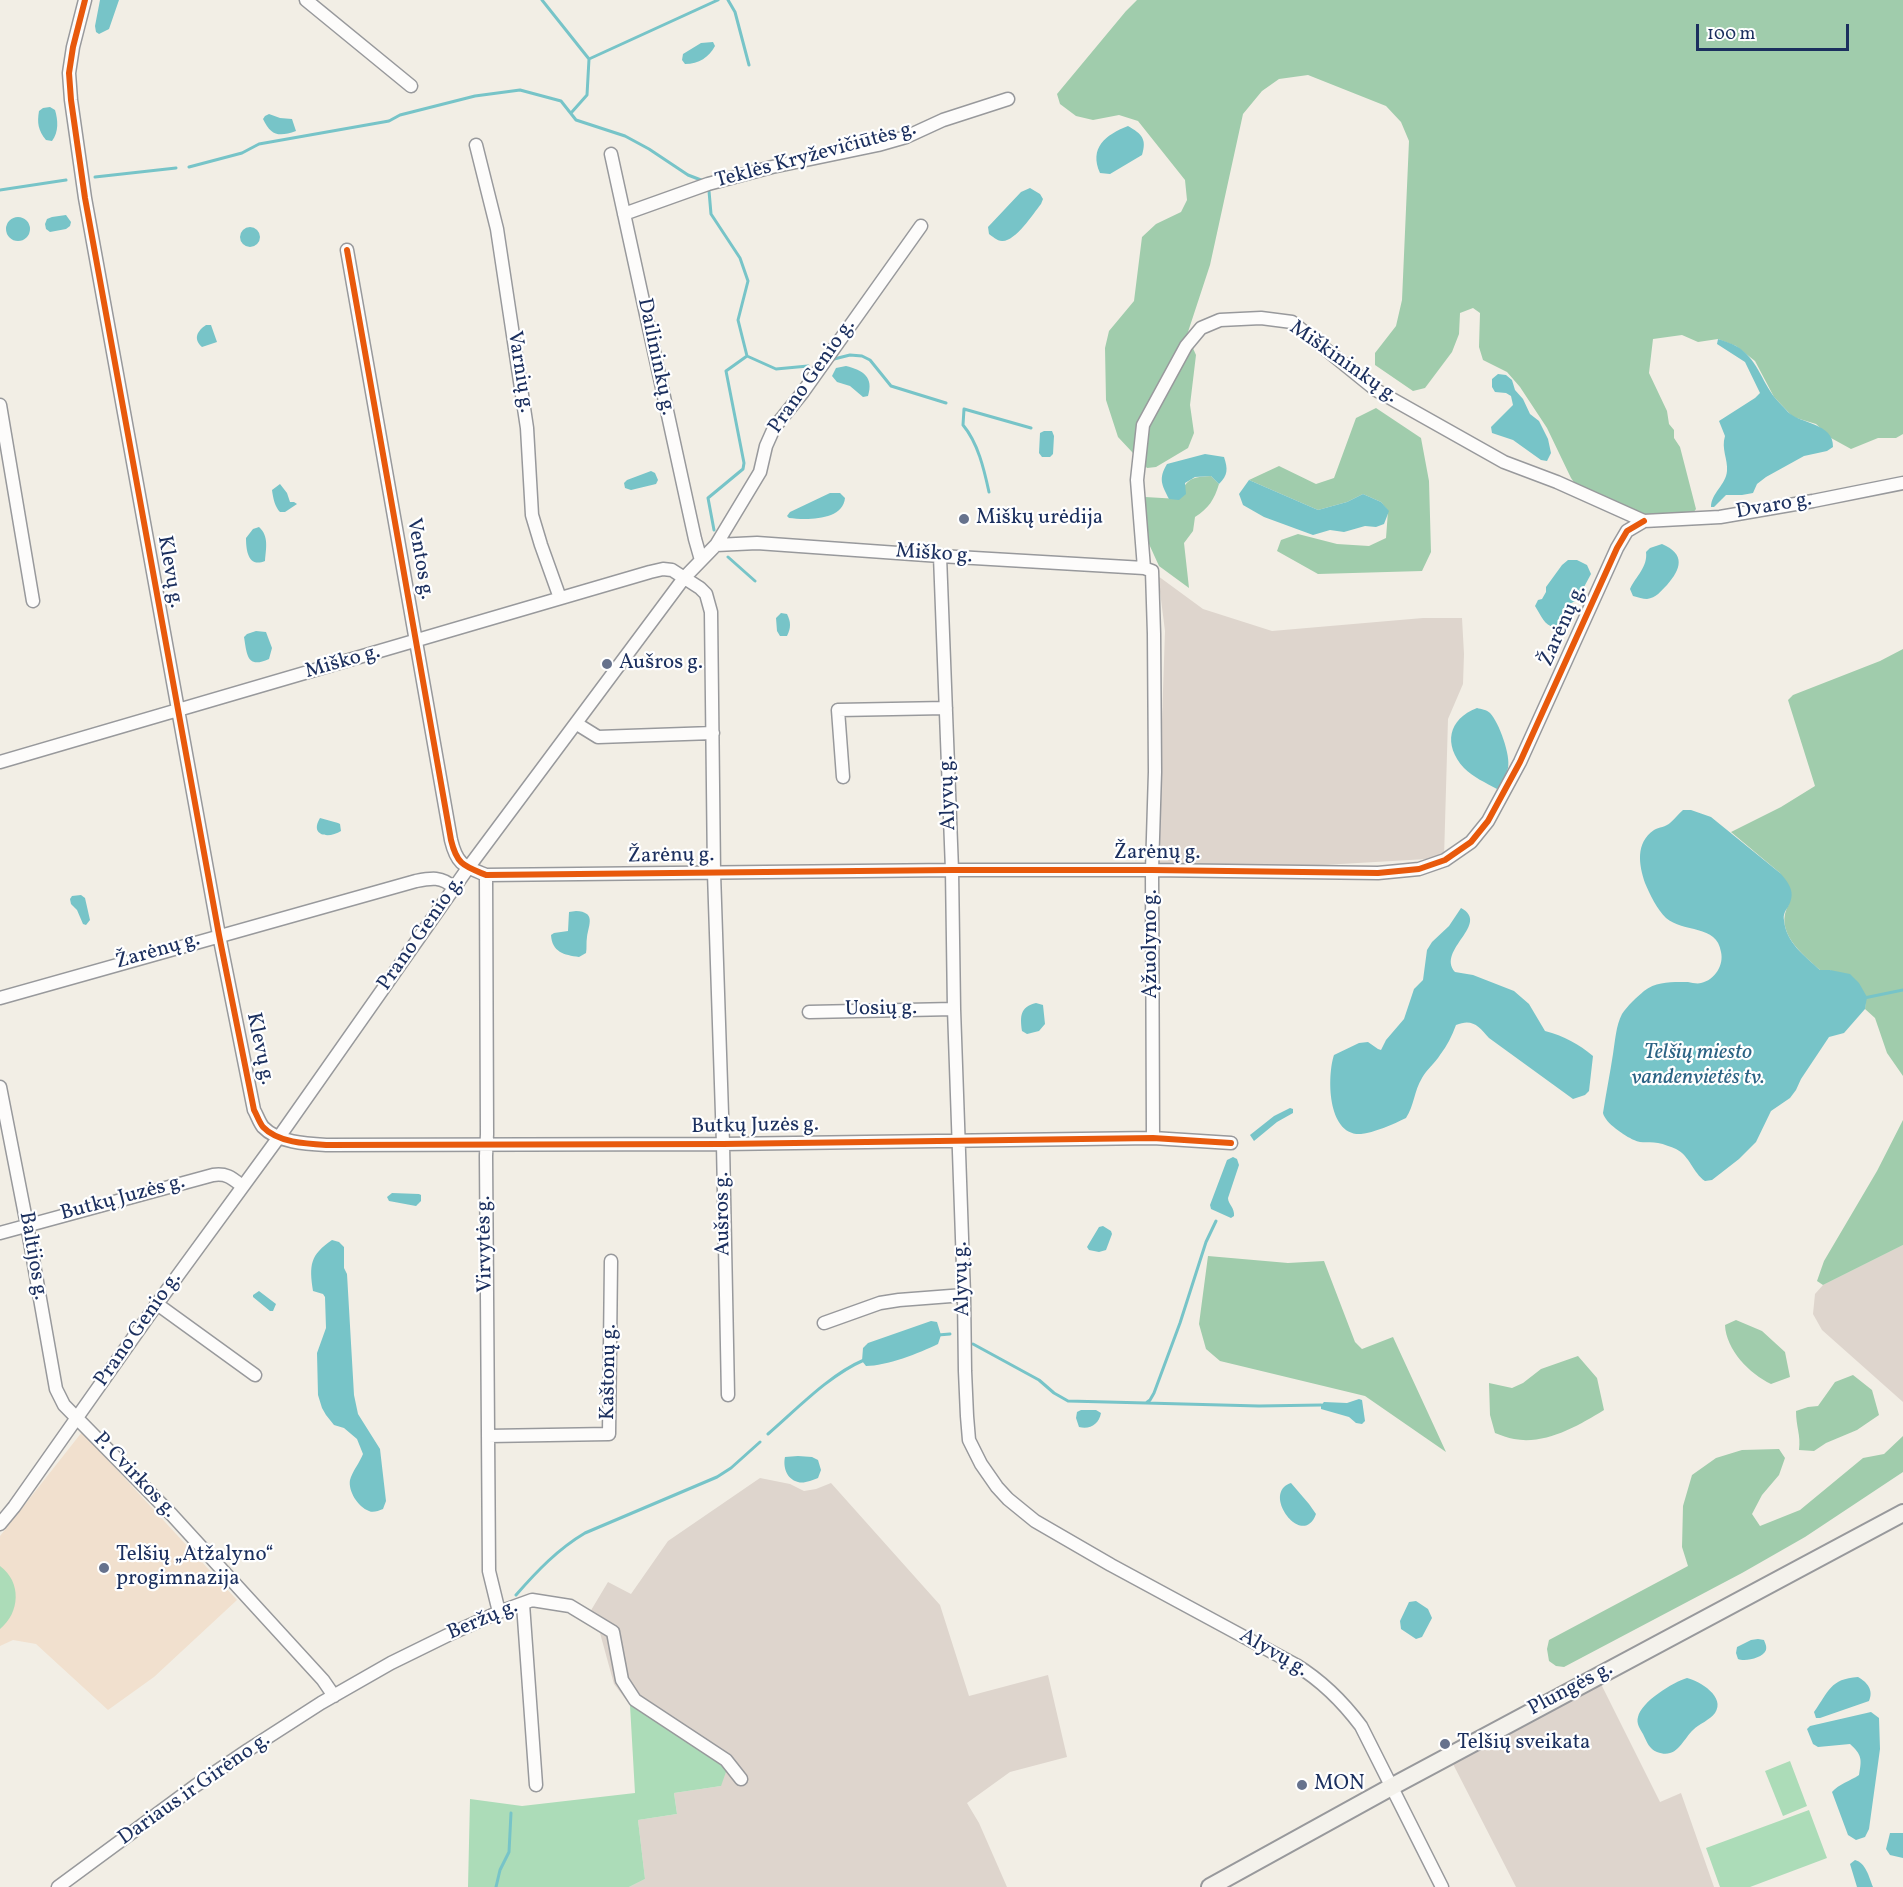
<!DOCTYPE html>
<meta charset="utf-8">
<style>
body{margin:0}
#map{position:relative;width:1903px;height:1887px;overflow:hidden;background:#f2eee5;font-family:Vollkorn,serif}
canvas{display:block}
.scale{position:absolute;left:1696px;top:24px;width:153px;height:27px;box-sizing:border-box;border:3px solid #1b2f5e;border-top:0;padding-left:8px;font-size:18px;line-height:21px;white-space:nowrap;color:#1b2f5e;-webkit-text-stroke:4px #fff;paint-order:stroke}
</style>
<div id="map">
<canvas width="1903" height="1887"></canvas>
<div class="scale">100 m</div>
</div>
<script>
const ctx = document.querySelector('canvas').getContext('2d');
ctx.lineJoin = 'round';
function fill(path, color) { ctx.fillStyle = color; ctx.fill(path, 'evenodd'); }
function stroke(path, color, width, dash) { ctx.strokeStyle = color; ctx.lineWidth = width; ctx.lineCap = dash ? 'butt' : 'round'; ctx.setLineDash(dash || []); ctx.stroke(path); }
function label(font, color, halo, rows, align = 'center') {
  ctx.font = font + ' Vollkorn,serif'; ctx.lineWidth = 4.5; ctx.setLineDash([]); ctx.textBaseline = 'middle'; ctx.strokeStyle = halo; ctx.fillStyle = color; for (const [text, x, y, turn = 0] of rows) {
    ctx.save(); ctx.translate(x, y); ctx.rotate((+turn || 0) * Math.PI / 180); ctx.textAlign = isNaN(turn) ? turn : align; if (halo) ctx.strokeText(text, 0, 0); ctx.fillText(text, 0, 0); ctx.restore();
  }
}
fill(new Path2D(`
 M82 1432 237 1600 154 1677 108 1710 36 1644 13 1640 0 1646V1536Z`), '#f1e0ce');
fill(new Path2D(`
 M1158 576 1203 609 1272 631 1423 618H1462L1464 654 1463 684 1448 719 1444 858 1289 867 1157 870 1165 631Z
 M1903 1245V1402L1822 1330 1813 1314 1815 1294 1823 1285Z
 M760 1478 790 1484 804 1491 816 1489 831 1483 940 1605 969 1696 1048 1675 1067 1757 1010 1772 967 1803 979 1823 1007 1887H629L645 1879 638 1820 677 1814 674 1793 721 1786 711 1753 630 1705 614 1684 600 1633 584 1622 608 1582 631 1594 668 1541Z
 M1601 1684 1660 1802 1681 1793 1714 1887H1516L1453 1764Z`), '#ded5cd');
fill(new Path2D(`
 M0 1566C22 1582 20 1613 0 1629Z
 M630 1705 711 1753 727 1769 721 1786 674 1793 677 1814 638 1820 645 1879 629 1887H468L470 1799 522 1806 635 1793Z
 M1790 1761 1807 1806 1783 1816 1765 1771Z
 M1809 1810 1827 1858 1750 1887H1720L1706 1848Z`), '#acdcb8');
fill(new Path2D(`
 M1137 0H1903V434L1896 438H1878L1851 449 1831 438 1816 424 1793 417 1774 397 1755 361 1736 346 1718 339 1698 342 1682 335 1653 339 1649 373 1667 411 1669 424 1674 430V438L1680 447 1696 509 1693 513 1643 516 1580 491 1571 478 1547 428 1520 387 1507 372 1483 360 1479 347 1480 313 1473 308 1460 313 1459 334 1452 352 1425 388 1413 391 1375 365V353L1396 326 1402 300 1409 141 1401 122 1386 106 1308 75 1279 79 1262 91 1243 114 1210 265 1187 335 1196 355 1190 405 1194 433 1188 448 1156 467 1147 468 1118 437 1106 400 1105 348 1109 331 1134 301 1142 237 1156 224 1181 212 1187 200 1185 180 1138 121 1119 115 1093 120 1076 116 1060 104 1057 94 1126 11Z
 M1376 408 1421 438 1429 481 1431 552 1422 571 1318 574 1277 551 1281 540 1298 534 1337 544 1369 546 1386 538 1388 511 1381 502 1363 494 1347 502 1318 510 1249 480 1279 466 1316 484 1334 478 1356 418Z
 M1211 476 1219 484C1214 500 1209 508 1195 517L1193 531 1184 543 1189 588 1159 566 1149 544 1145 497 1179 499C1186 479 1190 477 1211 476Z
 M1903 649V1076L1887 1053 1875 1018 1865 1009 1866 997 1830 970H1820C1802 954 1773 931 1789 904L1780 873 1731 832 1781 807 1815 786 1788 700 1793 695 1880 661Z
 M1903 1120V1245L1823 1285 1817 1281 1824 1261 1877 1171Z
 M1208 1256 1288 1263 1324 1261 1355 1342 1362 1349 1393 1337 1446 1452 1365 1396 1220 1361 1206 1349 1199 1324Z
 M1736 1320 1762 1331 1785 1352 1790 1377 1771 1384C1750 1374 1726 1350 1725 1325Z
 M1578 1356 1597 1378 1604 1410C1578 1426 1545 1445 1514 1439 1508 1438 1501 1435 1495 1433L1490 1415 1489 1383 1512 1388 1523 1383 1541 1369Z
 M1853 1375 1872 1390 1879 1415 1857 1430 1826 1443 1814 1451 1799 1450C1801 1435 1796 1427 1796 1411L1808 1407 1818 1406 1835 1382Z
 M1903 1436V1472L1805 1537 1742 1573 1564 1667 1556 1666 1549 1661 1547 1649 1549 1640 1688 1566 1682 1547 1683 1506 1692 1475 1716 1458 1742 1450 1779 1449 1785 1458 1779 1475 1762 1495 1752 1514 1760 1526 1800 1510 1863 1458 1884 1454Z`), '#a0ccac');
fill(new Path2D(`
 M100 0H119L109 29 99 34 96 32 95 26Z
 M713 42 715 46C709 57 699 64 685 64L682 60 683 54 701 43Z
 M50 107 55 110C58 120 59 132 52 141L46 140C38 130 37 123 39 111L43 108Z
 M269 114 280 118 292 119 296 131C279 137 271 136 263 119L265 116Z
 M1128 126C1142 134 1147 139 1142 155L1110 174 1100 173C1089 148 1105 135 1128 126Z
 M1030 188 1040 194 1043 199 1041 204C1033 214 1015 242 1002 241 997 241 992 236 989 234L988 227 1021 192Z
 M66 215 71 222 70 226 66 229 50 232 46 229 45 224 47 219 52 217Z
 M6 229a12 12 0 1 1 24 0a12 12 0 1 1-24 0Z
 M240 237a10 10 0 1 1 20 0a10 10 0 1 1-20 0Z
 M206 325H211L217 342 202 347C193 339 197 331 206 325Z
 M1718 339C1724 341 1731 343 1736 346 1757 358 1761 380 1775 398 1779 403 1784 407 1788 412 1800 424 1834 423 1833 447L1827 451 1804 456 1766 477 1757 484 1753 493 1742 495H1726L1714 507H1711C1711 493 1726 485 1727 471 1728 459 1721 449 1725 436L1719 421 1755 398 1760 393 1745 362 1717 344Z
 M846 366C863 370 874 377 868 396L863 397 850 386 837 382 832 376 836 368Z
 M1498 374 1506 375 1512 380 1515 390 1523 399 1530 414 1539 421 1548 439 1551 453 1547 461 1541 460 1513 440 1492 433 1491 427 1513 405 1511 396 1506 393 1495 392 1492 387V379Z
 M1044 431H1052L1054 436 1053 454 1050 457H1042L1039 453 1040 433Z
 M1205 454 1224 457C1228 469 1228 475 1219 484L1211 476 1195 477 1185 483 1186 494 1179 500 1169 499C1162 485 1158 479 1167 464Z
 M651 471 655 473 658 480 656 484 631 490 625 488 624 483 627 480Z
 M1249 480 1318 510 1347 502 1363 494 1381 502 1389 511 1384 524 1376 527 1365 526 1344 532 1330 530 1313 535 1264 517 1243 505 1239 494Z
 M280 484 287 493 290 502H294L297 504 285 512H280C275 507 273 498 272 490Z
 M830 493H840L845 498C843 521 806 520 789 518L787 516 790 512Z
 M259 527C269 536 266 548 265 561 248 568 246 550 246 538L253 529Z
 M1662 544C1686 554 1681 569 1667 585 1661 591 1656 598 1647 599 1643 599 1638 597 1633 596L1630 589C1636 576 1648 567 1646 552L1650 548Z
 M1568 560H1577L1587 565 1591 574 1577 600 1566 606 1565 620C1549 636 1543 619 1535 606L1538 600 1542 599 1546 592V587L1562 565Z
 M781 613 787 614C791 622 791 628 787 636H780L777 631 776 618Z
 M256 631 266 632 272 648 269 659C247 669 247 655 244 637L247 634Z
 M1477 708C1481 709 1487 710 1490 713 1499 722 1511 756 1508 768 1506 776 1502 783 1497 789 1486 783 1473 777 1464 768 1443 745 1448 719 1477 708Z
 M1683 810H1691L1711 817 1780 873C1790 884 1796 893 1788 907 1785 911 1783 915 1784 920 1786 943 1805 956 1820 970H1830L1850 974 1859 983 1867 997 1865 1009 1844 1033 1829 1037 1801 1079 1796 1090 1790 1098 1771 1111 1756 1142 1739 1159 1712 1180 1705 1181C1693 1173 1690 1156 1676 1149 1671 1147 1664 1144 1658 1143 1650 1141 1642 1144 1634 1140 1625 1136 1605 1123 1603 1113 1606 1093 1610 1074 1613 1054 1615 1042 1616 1025 1622 1014 1627 1006 1637 997 1644 991 1657 981 1672 982 1688 982 1692 983 1698 984 1701 983 1715 980 1724 965 1721 952 1717 924 1683 933 1666 918 1657 909 1650 895 1645 883 1639 865 1635 843 1654 830 1659 827 1666 827 1670 823 1675 819 1678 814 1683 810Z
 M320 818 338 823 340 824 341 831C329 839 309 836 320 818Z
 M81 895 85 898 90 920 86 925 83 924 77 910 71 904 70 899 72 896Z
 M1461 908C1491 924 1436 950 1455 972L1473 975 1514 991 1529 1004 1545 1031C1564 1036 1579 1044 1593 1056L1589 1091 1585 1095 1573 1099 1489 1038C1479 1026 1472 1018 1456 1025 1452 1036 1447 1046 1440 1055 1435 1063 1427 1069 1422 1078 1414 1091 1414 1106 1406 1118 1394 1124 1373 1133 1361 1134 1327 1136 1327 1076 1334 1055L1359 1043 1368 1042 1378 1049 1381 1050 1386 1040 1404 1019 1414 989 1423 980 1427 950 1432 942 1449 926Z
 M576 911C596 912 589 924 587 937 586 943 587 948 586 953L579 957C564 955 552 952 551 935L554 933 568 931 569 912Z
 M1036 1003 1043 1005 1045 1024 1039 1031 1027 1034 1022 1031C1020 1016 1020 1007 1036 1003Z
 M1290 1108 1293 1109V1113L1277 1122 1254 1141 1250 1135 1274 1116Z
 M1233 1157 1237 1159 1239 1165 1228 1198C1228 1204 1235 1208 1234 1216L1231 1218 1211 1209 1210 1205 1227 1160Z
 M392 1193 419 1194 421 1195V1201L416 1206 389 1201 387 1197Z
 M1103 1226 1111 1231 1112 1234 1106 1250 1099 1252 1089 1250 1087 1247 1099 1227Z
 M332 1240 339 1242 344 1247V1268L347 1274 354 1395 358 1414 380 1449 386 1501 383 1509C378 1511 373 1513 369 1511 358 1507 348 1491 350 1480 352 1472 360 1462 363 1454L357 1439 344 1428 334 1425 326 1415 322 1408 318 1395 317 1353 326 1328 325 1297 323 1294 313 1291C309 1265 310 1255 332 1240Z
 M259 1291 276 1304 273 1311H270L253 1297V1295Z
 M931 1321 937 1322 941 1335 938 1344C920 1353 886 1366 866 1366L862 1361 863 1348 868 1343Z
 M1359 1399 1362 1400 1365 1421 1362 1424 1356 1423 1349 1417 1321 1409V1405L1324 1402 1347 1403Z
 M1081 1410H1096L1101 1413C1099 1424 1090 1430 1079 1427L1076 1418 1077 1412Z
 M798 1456 812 1457 818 1460 821 1470 818 1478C812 1480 804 1484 798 1482 786 1479 783 1466 785 1457Z
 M1291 1483 1309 1504 1316 1514C1303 1550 1260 1493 1291 1483Z
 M1416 1601 1428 1609 1432 1618 1422 1637 1416 1639 1401 1629 1400 1621 1409 1602Z
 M1758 1639 1764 1640C1765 1643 1767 1646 1766 1650 1763 1658 1745 1662 1738 1659L1736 1653 1737 1647 1751 1640Z
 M1858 1677C1867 1682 1874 1690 1869 1701L1820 1718H1816L1814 1712C1829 1691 1830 1679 1858 1677Z
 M1687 1678C1700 1681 1726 1697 1715 1713 1710 1720 1699 1724 1693 1730 1683 1739 1677 1760 1657 1752 1649 1749 1647 1742 1643 1734 1640 1729 1636 1723 1638 1717 1641 1702 1673 1682 1687 1678Z
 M1871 1712 1879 1718 1880 1749 1869 1829 1865 1837 1856 1840 1848 1835 1832 1792C1839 1784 1850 1781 1859 1775 1862 1759 1862 1755 1850 1744L1818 1747 1813 1744 1807 1729 1810 1726Z
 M1890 1833H1903V1858L1890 1855 1886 1849Z
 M1855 1860C1866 1863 1869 1877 1873 1887H1857L1850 1864Z`), '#77c4c8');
stroke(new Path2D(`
 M542 0 589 59
 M728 0 735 12 749 65
 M571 113 587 95 589 59 718 0
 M189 167 242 153 259 144 389 121 400 115 475 96 520 90 561 101 576 120 625 136 649 149 688 175 701 180
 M95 177 176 168
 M0 190 66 180
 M709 191 711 214 740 258 748 281 738 320 747 356 776 369 808 366
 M834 359 850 355 862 356 870 360 891 386 946 403
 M989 492C984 469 978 443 963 425L964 409 1031 428
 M714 530 708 498 743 469 744 463 726 371 747 356
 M728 557 755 581
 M1864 998 1903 990
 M938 1335 950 1334
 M973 1344 1039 1380 1054 1393 1068 1401 1146 1403 1150 1400 1154 1393 1180 1323 1206 1242 1216 1221
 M1146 1403 1259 1406 1321 1405
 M768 1434C797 1409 829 1375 864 1360
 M516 1595C537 1571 558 1549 585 1533L717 1477 731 1468 760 1442
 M496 1887 500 1870 509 1852 511 1813`), '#77c4c8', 3);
const street = new Path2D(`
 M85 0 73 47 69 73 71 100 85 198 219 935 254 1110C257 1115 259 1122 263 1127 278 1143 308 1144 328 1145L723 1144 1153 1138 1231 1143
 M306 0 411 86
 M476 145 497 229 527 428 532 515 541 545 560 598
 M611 154 695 539 701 560
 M624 214 708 184 772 167 878 145 906 137 943 120 1008 99
 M347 250 451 840C457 865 464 866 486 875L952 870H1152L1378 873 1419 869 1445 860 1471 842 1488 821 1520 762 1617 548 1627 531 1644 521
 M0 405 33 601
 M716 545 757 543 940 556 1144 568 1152 571 1154 634 1155 772 1152 870 1153 1138
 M940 556 952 870 954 1009 964 1295 965 1371 967 1416 969 1440 981 1464 997 1487 1008 1499 1035 1521 1111 1565 1296 1665C1322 1681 1343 1702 1361 1726L1442 1887
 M1144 568 1137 480 1143 425 1186 346 1201 328 1220 320 1261 318 1292 322 1376 390 1504 462 1557 482 1644 521 1720 517 1813 501 1903 483
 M577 724 598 737 713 733
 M0 762 650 572 663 569 672 570 700 588 706 594 711 612 714 873 723 1144 728 1395
 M843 777 838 710 946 708
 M486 875 487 1134 486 1156 489 1571 499 1612
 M0 998 416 881C431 878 442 876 454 888
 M809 1012 954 1009
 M0 1087 27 1225 56 1389 64 1405 172 1515 323 1680 334 1696
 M0 1233 213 1175C227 1173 232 1178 242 1186
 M157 1304 255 1375
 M824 1323 880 1303 899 1300 964 1295
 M488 1436 609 1434 611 1261
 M0 1524 14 1507 157 1304 279 1137 468 868 684 578 716 545 760 472 766 446 774 428 803 392 921 226
 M523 1604 536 1785
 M58 1887 195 1786 248 1750 321 1703 391 1663 448 1635 499 1612 532 1600 570 1606 613 1632 622 1680 635 1700 726 1760 741 1779`);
const secondary = new Path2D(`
 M1210 1887 1393 1786 1903 1513`);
stroke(street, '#98999c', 15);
stroke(secondary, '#98999c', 20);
stroke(street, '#fdfcfb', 12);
stroke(secondary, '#f4f2ec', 16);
stroke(new Path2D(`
 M85 0 73 47 69 73 71 100 85 198 219 935 254 1110C257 1115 259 1122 263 1127 278 1143 308 1144 328 1145L723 1144 1153 1138 1231 1143
 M347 250 451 840C457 865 464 866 486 875L952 870H1152L1378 873 1419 869 1445 860 1471 842 1488 821 1520 762 1617 548 1627 531 1644 521`), '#e8590c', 6);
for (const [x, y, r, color] of [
 [964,519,6,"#66728d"],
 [607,664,6,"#66728d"],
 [104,1568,6,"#66728d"],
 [1445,1744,6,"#66728d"],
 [1302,1785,6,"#66728d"]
]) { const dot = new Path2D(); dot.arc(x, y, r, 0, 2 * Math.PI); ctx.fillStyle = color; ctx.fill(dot); stroke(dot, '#fff', 2); }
label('21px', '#1b2f5e', '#fff', [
 ["Teklės Kryževičiūtės g.",816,156,-15],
 ["Dailininkų g.",655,357,78],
 ["Miškininkų g.",1343,363,35],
 ["Varnių g.",519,372,81],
 ["Prano Genio g.",813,377,-55],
 ["Dvaro g.",1774,507,-10],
 ["Miško g.",934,555,4],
 ["Ventos g.",419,559,80],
 ["Klevų g.",169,572,80],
 ["Žarėnų g.",1564,626,-66],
 ["Miško g.",343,663,-16],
 ["Alyvų g.",949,793,-92],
 ["Žarėnų g.",1157,854],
 ["Žarėnų g.",671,857,-1],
 ["Prano Genio g.",422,934,-55],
 ["Ąžuolyno g.",1152,944,-90],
 ["Žarėnų g.",158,952,-16],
 ["Uosių g.",881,1010,-1],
 ["Klevų g.",259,1049,78],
 ["Butkų Juzės g.",755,1127,-1],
 ["Butkų Juzės g.",123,1199,-15],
 ["Aušros g.",724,1214,-91],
 ["Virvytės g.",486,1244,-91],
 ["Baltijos g.",32,1256,80],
 ["Alyvų g.",963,1279,-92],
 ["Prano Genio g.",139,1330,-55],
 ["Kaštonų g.",610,1372,-89],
 ["P. Cvirkos g.",134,1476,46],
 ["Beržų g.",483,1621,-23],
 ["Alyvų g.",1273,1654,30],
 ["Plungės g.",1571,1690,-28],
 ["Dariaus ir Girėno g.",195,1790,-35]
]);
label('21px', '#1b2f5e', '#fff', [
 ["Miškų urėdija",976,519],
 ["Aušros g.",619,664],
 ["Telšių „Atžalyno“",116,1556],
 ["progimnazija",116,1580],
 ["Telšių sveikata",1457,1744],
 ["MON",1314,1785]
], 'left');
label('italic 22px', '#2b6384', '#fff', [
 ["Telšių miesto",1698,1054],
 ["vandenvietės tv.",1698,1079]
]);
</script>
